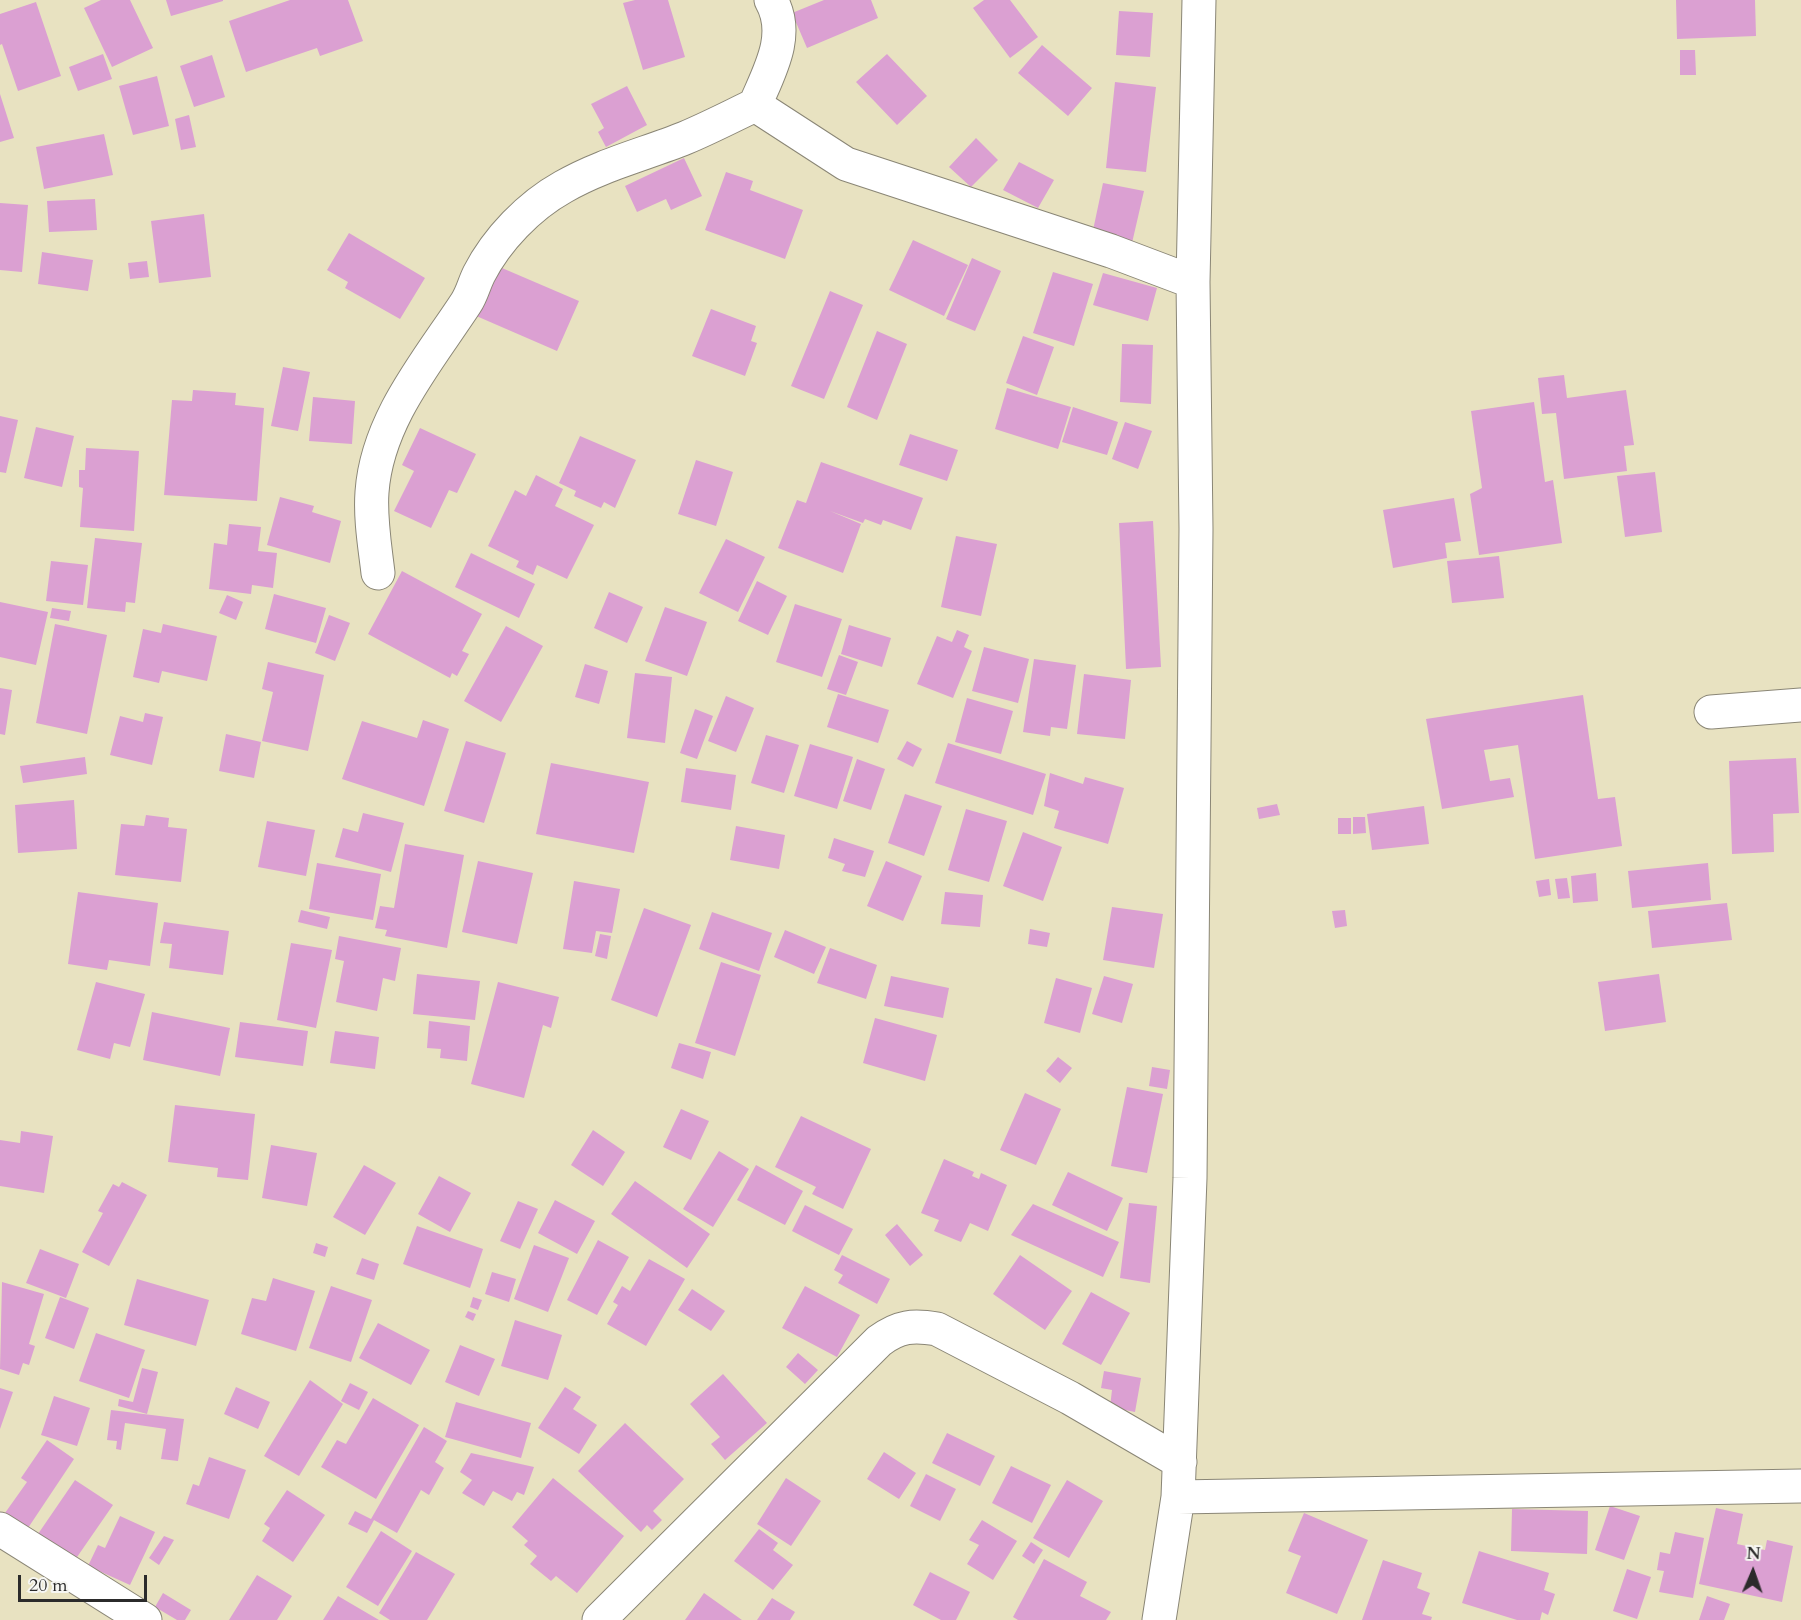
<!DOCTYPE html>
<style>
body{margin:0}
#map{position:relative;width:1801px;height:1620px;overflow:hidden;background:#e8e2c1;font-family:Cardo,serif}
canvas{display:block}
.north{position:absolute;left:1723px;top:1542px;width:60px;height:60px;-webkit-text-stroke:4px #f6f6f2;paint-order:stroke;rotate:2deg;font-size:16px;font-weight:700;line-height:24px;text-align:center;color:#2b2b2b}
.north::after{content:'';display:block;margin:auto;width:21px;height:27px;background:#2b2b2b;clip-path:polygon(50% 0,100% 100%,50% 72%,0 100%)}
.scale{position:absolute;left:18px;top:1575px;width:129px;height:27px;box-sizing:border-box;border:3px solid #2b2b2b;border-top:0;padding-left:8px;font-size:18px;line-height:21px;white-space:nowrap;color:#2b2b2b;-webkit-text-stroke:4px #f6f6f2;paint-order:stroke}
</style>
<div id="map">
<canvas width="1801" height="1620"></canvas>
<div class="north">N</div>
<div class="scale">20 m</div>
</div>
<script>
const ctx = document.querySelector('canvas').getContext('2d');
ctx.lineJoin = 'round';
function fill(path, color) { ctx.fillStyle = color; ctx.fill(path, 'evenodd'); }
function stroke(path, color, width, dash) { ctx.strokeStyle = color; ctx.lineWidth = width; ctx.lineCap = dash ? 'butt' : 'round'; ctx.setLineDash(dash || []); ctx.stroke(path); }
fill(new Path2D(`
 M101 0H130L153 48 112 67 84 8Z
 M166 0H223V1L171 16Z
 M290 0H348L363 41 320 56 317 48 246 72 229 21Z
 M635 0H668L685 57 643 70 623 3Z
 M824 0H871L878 18 807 48 792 13Z
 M984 0H1010L1038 37 1010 58 973 8Z
 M1676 0H1755L1756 36 1677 39Z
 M36 2 61 76 18 91 2 44 0 45V14Z
 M1119 11 1153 13 1150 57 1116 55Z
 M1042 45 1092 88 1068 116 1018 73Z
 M1680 50H1695L1696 75H1680Z
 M103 54 112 79 78 91 69 67Z
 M887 54 927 96 897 125 856 82Z
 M212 55 225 97 194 107 180 66Z
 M157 76 169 126 133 135 119 86Z
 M1115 82 1156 87 1146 172 1106 168Z
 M627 86 647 125 606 147 598 132 604 128 591 104Z
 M0 94 14 138 0 142Z
 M189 115 196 147 181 150 175 119Z
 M104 134 113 175 44 189 36 147Z
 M976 138 998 160 971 187 949 167Z
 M684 158 702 196 671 210 666 199 637 212 625 186Z
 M1019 162 1054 180 1038 208 1003 190Z
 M726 172 753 181 750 190 803 210 785 259 705 230Z
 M1103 183 1144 191 1132 243 1092 235Z
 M95 199 97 230 49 232 47 201Z
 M0 203 28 205 22 272 0 270Z
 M204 214 211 277 159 283 151 221Z
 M349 233 425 278 400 319 345 288 348 282 327 270Z
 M913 240 968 265 944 316 889 290Z
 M42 252 93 260 88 291 38 284Z
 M972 258 1001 271 975 331 946 319Z
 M147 261 149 277 130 279 128 263Z
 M495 265 579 301 557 351 474 315Z
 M1053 272 1093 284 1074 346 1033 333Z
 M1103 273 1157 288 1148 321 1093 305Z
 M830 291 863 305 824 399 791 386Z
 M711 309 756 326 751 341 757 343 745 376 692 356Z
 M877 331 907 344 877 420 847 407Z
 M1023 336 1054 347 1037 395 1006 383Z
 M1122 344 1153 345 1151 404 1120 402Z
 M283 367 310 372 298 431 271 426Z
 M1564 375 1567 398 1626 390 1634 445 1624 446 1627 471 1564 479 1556 413 1542 414 1538 378Z
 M1007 388 1071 407 1058 449 995 429Z
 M193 390 236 393 235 405 264 408 257 501 164 495 172 400 192 401Z
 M313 397 355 401 352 444 309 441Z
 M1534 402 1545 482 1553 480 1562 543 1479 555 1470 494 1482 488 1471 411Z
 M1073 407 1118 422 1107 455 1062 442Z
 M0 416 18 420 6 473 0 472Z
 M1125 422 1152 431 1138 469 1112 459Z
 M36 427 74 436 62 487 24 478Z
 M420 428 476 454 457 493 449 490 431 528 394 511 414 471 402 465Z
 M910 434 958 450 947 481 899 465Z
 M580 436 636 460 615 508 604 502 601 508 574 496 576 491 559 483Z
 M86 448 139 451 134 531 80 527 83 488 79 487V470H85Z
 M696 460 733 472 716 526 678 514Z
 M821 462 923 498 911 530 883 520 881 525 865 519 863 523 830 511 861 524 843 573 778 548 797 500 806 503Z
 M1655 472 1662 532 1625 537 1617 476Z
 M536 475 563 489 555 506 594 525 567 579 537 565 533 575 516 567 519 561 488 546 515 490 526 496Z
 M280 497 314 506 312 512 341 521 330 563 267 545Z
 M1454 498 1461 541 1445 543 1447 558 1393 568 1383 510Z
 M1153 521 1161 667 1126 669 1119 523Z
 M229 524 261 527 258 551 277 553 273 588 252 585 251 594 209 589 214 543 227 545Z
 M956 536 997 544 981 616 941 607Z
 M95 538 142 543 135 603 126 602 125 612 87 608Z
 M726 539 765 557 738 612 699 593Z
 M471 553 535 584 519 618 455 587Z
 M1499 556 1504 598 1452 603 1447 561Z
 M51 561 88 565 83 605 46 601Z
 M402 571 482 614 462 651 469 654 457 676 452 673 450 678 368 634Z
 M757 581 787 596 768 635 738 621Z
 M609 592 643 607 627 643 594 628Z
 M274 594 326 608 316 643 265 629Z
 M227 595 243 602 236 620 219 613Z
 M0 602 48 612 36 665 0 657Z
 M795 604 842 619 822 677 776 662Z
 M665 607 707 622 687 676 645 661Z
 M52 608 71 611 69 621 50 618Z
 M329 615 350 623 335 661 315 653Z
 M55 624 107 635 87 734 36 723Z
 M163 624 217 636 207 681 162 671 159 683 133 677 143 629 161 633Z
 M849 625 891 638 882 667 841 654Z
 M506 626 543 646 501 722 464 701Z
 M957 630 969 635 964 647 972 651 953 698 917 684 937 636 952 642Z
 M984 647 1029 659 1018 703 972 691Z
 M839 655 858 662 846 695 827 689Z
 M1034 659 1076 665 1067 729 1051 727 1050 736 1023 732Z
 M268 662 324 675 308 751 262 741 273 692 262 689Z
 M585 664 608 671 599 704 575 697Z
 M635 673 672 677 665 743 627 738Z
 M1084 674 1131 680 1125 739 1077 734Z
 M0 688 12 690 5 735 0 734Z
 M838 694 889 710 878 743 827 727Z
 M1583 695 1598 799 1615 797 1622 846 1535 859 1518 745 1484 750 1490 781 1510 778 1514 797 1442 809 1426 719Z
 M726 696 754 708 736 752 708 741Z
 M967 698 1013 711 1001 754 955 742Z
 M695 709 713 716 697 759 680 753Z
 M145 713 163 717 152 765 110 755 120 716 143 722Z
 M423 720 449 729 424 806 342 779 362 721 417 738Z
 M226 734 261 742 254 778 219 771Z
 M766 735 799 745 784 793 751 783Z
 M466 741 506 753 484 823 444 811Z
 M907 741 922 749 913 767 897 759Z
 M948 743 1046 774 1033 815 935 783Z
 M810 744 853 757 837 809 794 796Z
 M85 757 87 774 23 783 20 766Z
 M1796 758 1799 813 1773 814 1774 852 1732 854 1729 761Z
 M857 759 885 769 871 810 843 801Z
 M551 763 649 782 634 853 536 834Z
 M686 768 736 775 731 810 681 802Z
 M1050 773 1083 784 1085 777 1124 788 1108 844 1054 828 1059 811 1044 806Z
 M905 794 942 806 924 856 888 843Z
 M74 800 77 849 18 853 15 805Z
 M1277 804 1280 815 1259 819 1257 808Z
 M1424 806 1429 844 1372 850 1367 814Z
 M966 809 1007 821 989 882 948 870Z
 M363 813 404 823 391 872 335 857 343 828 358 832Z
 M146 815 169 818 168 827 187 829 181 882 115 875 121 824 144 826Z
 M1353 817H1365L1366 833 1353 834Z
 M1338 818H1351V834H1338Z
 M267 821 315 830 306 876 258 867Z
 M736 826 785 835 779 869 730 860Z
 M1023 832 1062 847 1043 901 1003 886Z
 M834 838 874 851 865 877 842 871 845 864 828 858Z
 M405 844 464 855 447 948 385 936 387 930 375 928 380 906 394 908Z
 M478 861 533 873 517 944 462 932Z
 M886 861 922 876 903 921 867 906Z
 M317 863 381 874 373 920 309 909Z
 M1708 863 1711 900 1632 908 1628 871Z
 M1596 873 1598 901 1573 903 1571 876Z
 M1567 878 1570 898 1558 899 1555 879Z
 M1549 879 1551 895 1539 897 1536 881Z
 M574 881 620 889 612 933 596 931 592 953 563 949Z
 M78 892 158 903 150 966 109 960 107 970 68 964Z
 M945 892 983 895 980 927 941 924Z
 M1727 903 1732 940 1652 948 1648 911Z
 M1112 907 1163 914 1154 968 1103 960Z
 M644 908 691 925 657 1017 611 1000Z
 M301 910 330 917 327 929 298 922Z
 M1345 910 1347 926 1335 928 1332 911Z
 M712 912 772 933 759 971 699 949Z
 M164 922 229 931 223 975 169 968 172 944 160 943Z
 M1030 929 1050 933 1047 947 1028 944Z
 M785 930 826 947 814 974 774 957Z
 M600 934 611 936 607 959 595 956Z
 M339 936 401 948 395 981 383 978 377 1011 336 1002 344 961 335 959Z
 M291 943 332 950 316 1028 277 1020Z
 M830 948 877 965 866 999 817 983Z
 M721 962 761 975 735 1056 695 1043Z
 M417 974 480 981 475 1020 413 1014Z
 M1659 974 1666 1022 1605 1031 1598 982Z
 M891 976 949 988 943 1018 884 1006Z
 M1104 976 1133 984 1122 1023 1092 1014Z
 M1056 978 1092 988 1080 1033 1044 1023Z
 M96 982 145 994 130 1047 114 1043 110 1059 77 1050Z
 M498 982 559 997 551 1028 543 1025 524 1098 471 1084Z
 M152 1012 230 1028 220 1076 143 1060Z
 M875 1018 937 1035 925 1081 863 1063Z
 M429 1021 470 1026 467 1061 440 1058 441 1049 427 1048Z
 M240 1022 308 1031 303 1066 235 1057Z
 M335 1031 379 1037 375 1069 330 1063Z
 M679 1043 711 1052 703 1079 671 1068Z
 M1058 1057 1072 1068 1060 1083 1046 1071Z
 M1152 1067 1170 1070 1167 1089 1149 1086Z
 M1127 1087 1163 1094 1147 1173 1111 1166Z
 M1025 1093 1061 1109 1036 1165 1000 1150Z
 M175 1105 255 1114 248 1180 217 1177 218 1168 168 1162Z
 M681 1109 709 1121 691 1160 663 1147Z
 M801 1116 871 1149 843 1209 812 1194 816 1187 775 1167Z
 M593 1130 625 1152 603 1186 571 1165Z
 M21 1131 53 1136 44 1193 0 1186V1140L20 1143Z
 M271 1145 317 1153 307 1206 262 1198Z
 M719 1151 749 1169 713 1227 683 1209Z
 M944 1159 974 1172 972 1176 979 1179 981 1173 1007 1185 988 1231 970 1223 961 1242 934 1231 939 1220 921 1213Z
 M364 1165 396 1183 365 1235 333 1217Z
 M756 1165 803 1191 785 1225 737 1200Z
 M1068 1172 1123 1198 1107 1231 1052 1205Z
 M439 1176 471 1193 450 1232 418 1214Z
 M635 1181 710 1234 687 1268 611 1214Z
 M122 1182 147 1195 109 1266 82 1252 103 1213 98 1211 113 1184 119 1187Z
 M555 1200 595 1221 577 1254 538 1233Z
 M518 1201 538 1209 520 1249 500 1241Z
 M1129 1203 1157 1206 1150 1283 1120 1278Z
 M1033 1204 1119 1242 1103 1277 1011 1235Z
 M805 1205 853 1229 839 1255 792 1231Z
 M897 1224 923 1255 910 1266 885 1235Z
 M417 1226 483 1249 470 1288 403 1264Z
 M598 1240 629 1257 597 1315 567 1300Z
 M316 1243 328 1247 325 1257 313 1253Z
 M534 1245 569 1258 548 1312 514 1299Z
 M40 1249 79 1264 66 1298 26 1283Z
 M842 1255 890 1279 877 1304 838 1283 843 1275 834 1270Z
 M1020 1255 1072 1291 1045 1330 993 1294Z
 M362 1258 379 1264 374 1280 356 1274Z
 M649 1259 685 1279 646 1346 607 1324 618 1305 613 1302 622 1286 630 1291Z
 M492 1272 516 1279 509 1302 485 1294Z
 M273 1278 315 1291 296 1351 241 1334 252 1298 266 1301Z
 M137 1279 209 1300 196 1346 124 1325Z
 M2 1282 44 1294 29 1344 35 1346 29 1365 23 1363 19 1375 0 1369Z
 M331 1286 372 1300 351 1362 309 1348Z
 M805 1286 860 1315 837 1357 782 1328Z
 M692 1289 725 1311 711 1331 678 1310Z
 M1091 1292 1130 1313 1101 1365 1062 1344Z
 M60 1297 89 1308 74 1349 45 1338Z
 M473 1297 482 1300 478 1310 470 1307Z
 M468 1311 476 1314 473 1321 465 1317Z
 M515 1320 562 1335 548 1380 501 1366Z
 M378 1323 430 1350 411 1385 359 1358Z
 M96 1333 145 1350 129 1398 79 1381Z
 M460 1345 495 1359 479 1396 445 1382Z
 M798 1353 818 1370 805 1384 786 1367Z
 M142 1368 158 1372 147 1414 118 1406 119 1399 133 1402Z
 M1104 1371 1141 1378 1135 1412 1110 1407 1112 1390 1101 1388Z
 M723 1374 767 1423 725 1460 711 1444 720 1437 690 1404Z
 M310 1380 343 1404 299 1476 264 1456Z
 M350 1383 368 1392 359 1410 341 1401Z
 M236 1387 270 1402 258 1429 224 1414Z
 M565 1387 581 1397 573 1409 597 1425 579 1454 538 1428Z
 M0 1388 13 1392 0 1429Z
 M54 1396 90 1408 77 1446 41 1435Z
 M373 1398 419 1425 376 1499 321 1467 337 1440 346 1444Z
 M456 1402 531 1423 521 1458 445 1437Z
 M111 1410 184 1419 178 1461 161 1459 166 1429 125 1423 121 1450 116 1449 117 1441 107 1440Z
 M625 1423 684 1479 653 1511 662 1520 652 1530 647 1525 641 1532 578 1471Z
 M424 1427 447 1441 435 1462 444 1468 429 1495 421 1490 397 1533 374 1520 367 1533 348 1524 355 1511 371 1519Z
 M947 1433 995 1456 980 1486 932 1463Z
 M47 1440 74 1459 28 1528 5 1513 27 1482 21 1478Z
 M884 1452 916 1473 899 1499 867 1479Z
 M471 1453 534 1467 524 1495 517 1492 512 1501 493 1491 484 1506 462 1493 472 1480 460 1472Z
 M209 1457 246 1470 229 1519 186 1504 193 1484 199 1486Z
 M1011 1466 1051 1485 1032 1523 992 1503Z
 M926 1474 956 1489 940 1521 910 1506Z
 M553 1478 624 1536 577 1593 556 1576 551 1581 530 1564 537 1556 524 1545 528 1541 512 1527Z
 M786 1478 821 1501 791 1546 757 1524Z
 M75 1480 113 1505 75 1560 38 1534Z
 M1067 1480 1103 1501 1069 1558 1033 1538Z
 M287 1490 325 1515 293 1562 262 1541 270 1528 264 1524Z
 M1610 1506 1640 1516 1624 1560 1595 1550Z
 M1716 1508 1743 1514 1737 1544 1765 1550 1767 1540 1793 1546 1782 1602 1699 1584Z
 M1512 1509 1588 1511 1587 1554 1511 1551Z
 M1304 1513 1368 1540 1337 1614 1286 1593 1301 1556 1288 1551Z
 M120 1516 155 1532 130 1585 88 1566 98 1545 105 1548Z
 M982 1520 1017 1541 993 1580 967 1564 979 1545 969 1540Z
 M759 1529 778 1543 773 1550 793 1565 773 1590 734 1561Z
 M381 1531 412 1551 378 1606 346 1587Z
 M1675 1532 1704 1538 1693 1598 1659 1592 1664 1571 1657 1570 1660 1552 1670 1554Z
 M164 1536 174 1540 159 1565 149 1558Z
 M1031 1542 1043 1550 1034 1564 1022 1556Z
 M1479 1551 1549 1573 1544 1590 1555 1594 1548 1615 1542 1612 1540 1620H1517L1462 1603Z
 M416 1552 455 1574 427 1620H390L379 1613Z
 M1044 1559 1087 1582 1080 1596 1111 1612 1106 1620H1018L1013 1617Z
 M1383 1560 1422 1573 1417 1588 1430 1593 1422 1614 1432 1617 1431 1620H1362Z
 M1627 1569 1651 1577 1637 1619 1613 1611Z
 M930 1572 970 1592 956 1620H941L913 1605Z
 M257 1575 292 1596 277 1620H229Z
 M163 1593 191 1610 185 1620H177L155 1607Z
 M704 1593 742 1620H685Z
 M338 1596 379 1620H323Z
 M1707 1596 1730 1604 1724 1620H1699Z
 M772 1598 795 1612 790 1620H757Z`), '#dba0d2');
const minor = new Path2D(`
 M755 105 846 164 1111 251 1193 282
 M378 573C375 547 370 519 372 492 377 420 428 361 466 303 472 294 474 284 479 274 497 239 529 206 563 187 601 165 645 154 685 138 709 128 732 116 755 105 769 72 791 35 771 0
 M1711 712 1801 705
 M1178 1497 1801 1486
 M0 1529 145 1620
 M599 1620 879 1341C899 1326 913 1325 937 1329L1070 1398 1180 1462
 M1159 1620 1178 1497 1190 1178 1196 529 1193 282 1199 0`);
stroke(minor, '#8a8676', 35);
stroke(minor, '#fff', 33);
</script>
